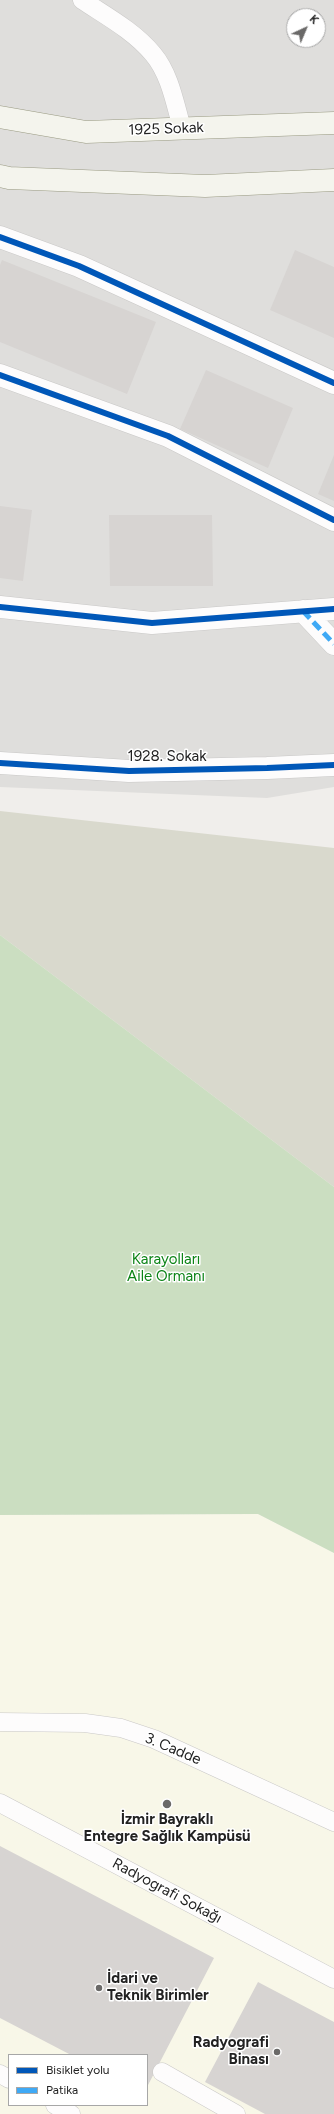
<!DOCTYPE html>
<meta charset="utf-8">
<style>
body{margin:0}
#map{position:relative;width:334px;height:2114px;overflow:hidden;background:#f0eeeb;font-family:Figtree,sans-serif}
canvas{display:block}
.legend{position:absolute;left:8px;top:2054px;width:140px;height:52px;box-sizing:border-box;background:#fff;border:1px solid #a7a7a7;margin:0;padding:5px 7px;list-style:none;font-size:12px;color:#222}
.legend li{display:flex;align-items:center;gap:8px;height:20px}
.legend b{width:20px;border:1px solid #a7a7a7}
.north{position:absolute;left:286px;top:8px;width:40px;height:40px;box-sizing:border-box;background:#fff;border:1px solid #a7a7a7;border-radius:50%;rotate:44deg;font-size:11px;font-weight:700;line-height:16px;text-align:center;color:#222}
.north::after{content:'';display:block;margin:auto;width:14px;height:18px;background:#6a6968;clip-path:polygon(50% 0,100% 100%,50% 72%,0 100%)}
</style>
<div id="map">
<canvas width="334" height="2114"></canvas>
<ul class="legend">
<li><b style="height:5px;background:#0057b8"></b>Bisiklet yolu</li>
<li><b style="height:5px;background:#3fa9f5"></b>Patika</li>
</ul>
<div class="north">K</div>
</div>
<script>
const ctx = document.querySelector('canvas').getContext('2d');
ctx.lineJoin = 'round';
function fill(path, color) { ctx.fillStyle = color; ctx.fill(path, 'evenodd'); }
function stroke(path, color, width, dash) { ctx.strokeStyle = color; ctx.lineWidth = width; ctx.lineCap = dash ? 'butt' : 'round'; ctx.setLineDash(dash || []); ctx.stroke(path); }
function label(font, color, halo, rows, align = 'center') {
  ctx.font = font + ' Figtree,sans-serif'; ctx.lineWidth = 3; ctx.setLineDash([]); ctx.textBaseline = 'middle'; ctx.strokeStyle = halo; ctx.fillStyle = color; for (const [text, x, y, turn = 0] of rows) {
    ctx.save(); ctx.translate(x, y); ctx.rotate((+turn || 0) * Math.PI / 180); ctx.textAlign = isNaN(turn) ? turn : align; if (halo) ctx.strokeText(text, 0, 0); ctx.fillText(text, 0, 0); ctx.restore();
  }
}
fill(new Path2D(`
 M0 0H334V787L267 798 0 787ZM294 16H318V40H294Z`), '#dfdedc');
fill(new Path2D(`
 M258 1514 334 1553V2114H0V1515ZM9 2055H147V2105H9Z`), '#f8f7e8');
fill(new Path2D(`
 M0 811 334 848V1187L0 935Z`), '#d9d9cd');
fill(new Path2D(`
 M0 935 334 1187V1553L258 1514 0 1515Z`), '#cbdec1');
fill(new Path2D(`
 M295 250 334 267V338L270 310Z
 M2 260 156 322 127 394 0 342V265Z
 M206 370 293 408 268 468 180 429Z
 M334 455V501L318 494Z
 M0 506 32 510 23 581 0 578Z
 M109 515H212L213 586H110Z
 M0 1846 214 1958 147 2087V2055H71L0 2018Z
 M258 1982 334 2022V2114H265L205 2082Z`), '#d7d4d2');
const lane = new Path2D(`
 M82 0C106 16 134 31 153 54 170 74 175 104 182 128
 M0 1722 85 1723 121 1728 154 1739 334 1822
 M0 1803 334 1979
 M162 2072 236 2114
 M0 2074 9 2079
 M55 2105 71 2114`);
const street = new Path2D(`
 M0 237 79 266 334 383
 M0 375 168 436 334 520
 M0 607 152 623 334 609
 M303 611 334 644
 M0 763 129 771 267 768 334 765`);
const secondary = new Path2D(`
 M0 117 86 132 334 123
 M0 176 9 178 205 186 334 180`);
stroke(lane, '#c9c8c7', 19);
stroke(street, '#c9c8c7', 23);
stroke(secondary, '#999a82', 23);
stroke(lane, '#fdfcfc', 18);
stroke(street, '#fdfcfc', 22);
stroke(secondary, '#f4f4ed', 22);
stroke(new Path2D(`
 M303 611 334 644`), '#3fa9f5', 5, [10, 5]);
stroke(new Path2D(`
 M0 237 79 266 334 383
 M0 375 168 436 334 520
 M0 607 152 623 334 609
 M0 763 129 771 267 768 334 765`), '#0057b8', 6);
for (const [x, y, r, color] of [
 [167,1804,5,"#6a6968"],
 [99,1988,4,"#6a6968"],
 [277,2052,4,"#6a6968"]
]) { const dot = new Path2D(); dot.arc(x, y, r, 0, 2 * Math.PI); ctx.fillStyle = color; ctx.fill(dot); stroke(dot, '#fff', 1.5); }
label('15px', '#222', '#fff', [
 ["1925 Sokak",166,129,-2],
 ["1928. Sokak",167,757],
 ["3. Cadde",173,1749,23],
 ["Radyografi Sokağı",167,1891,28]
]);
label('15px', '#0c8416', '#fff', [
 ["Karayolları",166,1260],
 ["Aile Ormanı",166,1277]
]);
label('bold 15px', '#222', '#fff', [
 ["İzmir Bayraklı",167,1820],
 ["Entegre Sağlık Kampüsü",167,1837],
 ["İdari ve",107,1979,"left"],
 ["Teknik Birimler",107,1996,"left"],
 ["Radyografi",269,2043,"right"],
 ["Binası",269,2060,"right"]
]);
</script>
